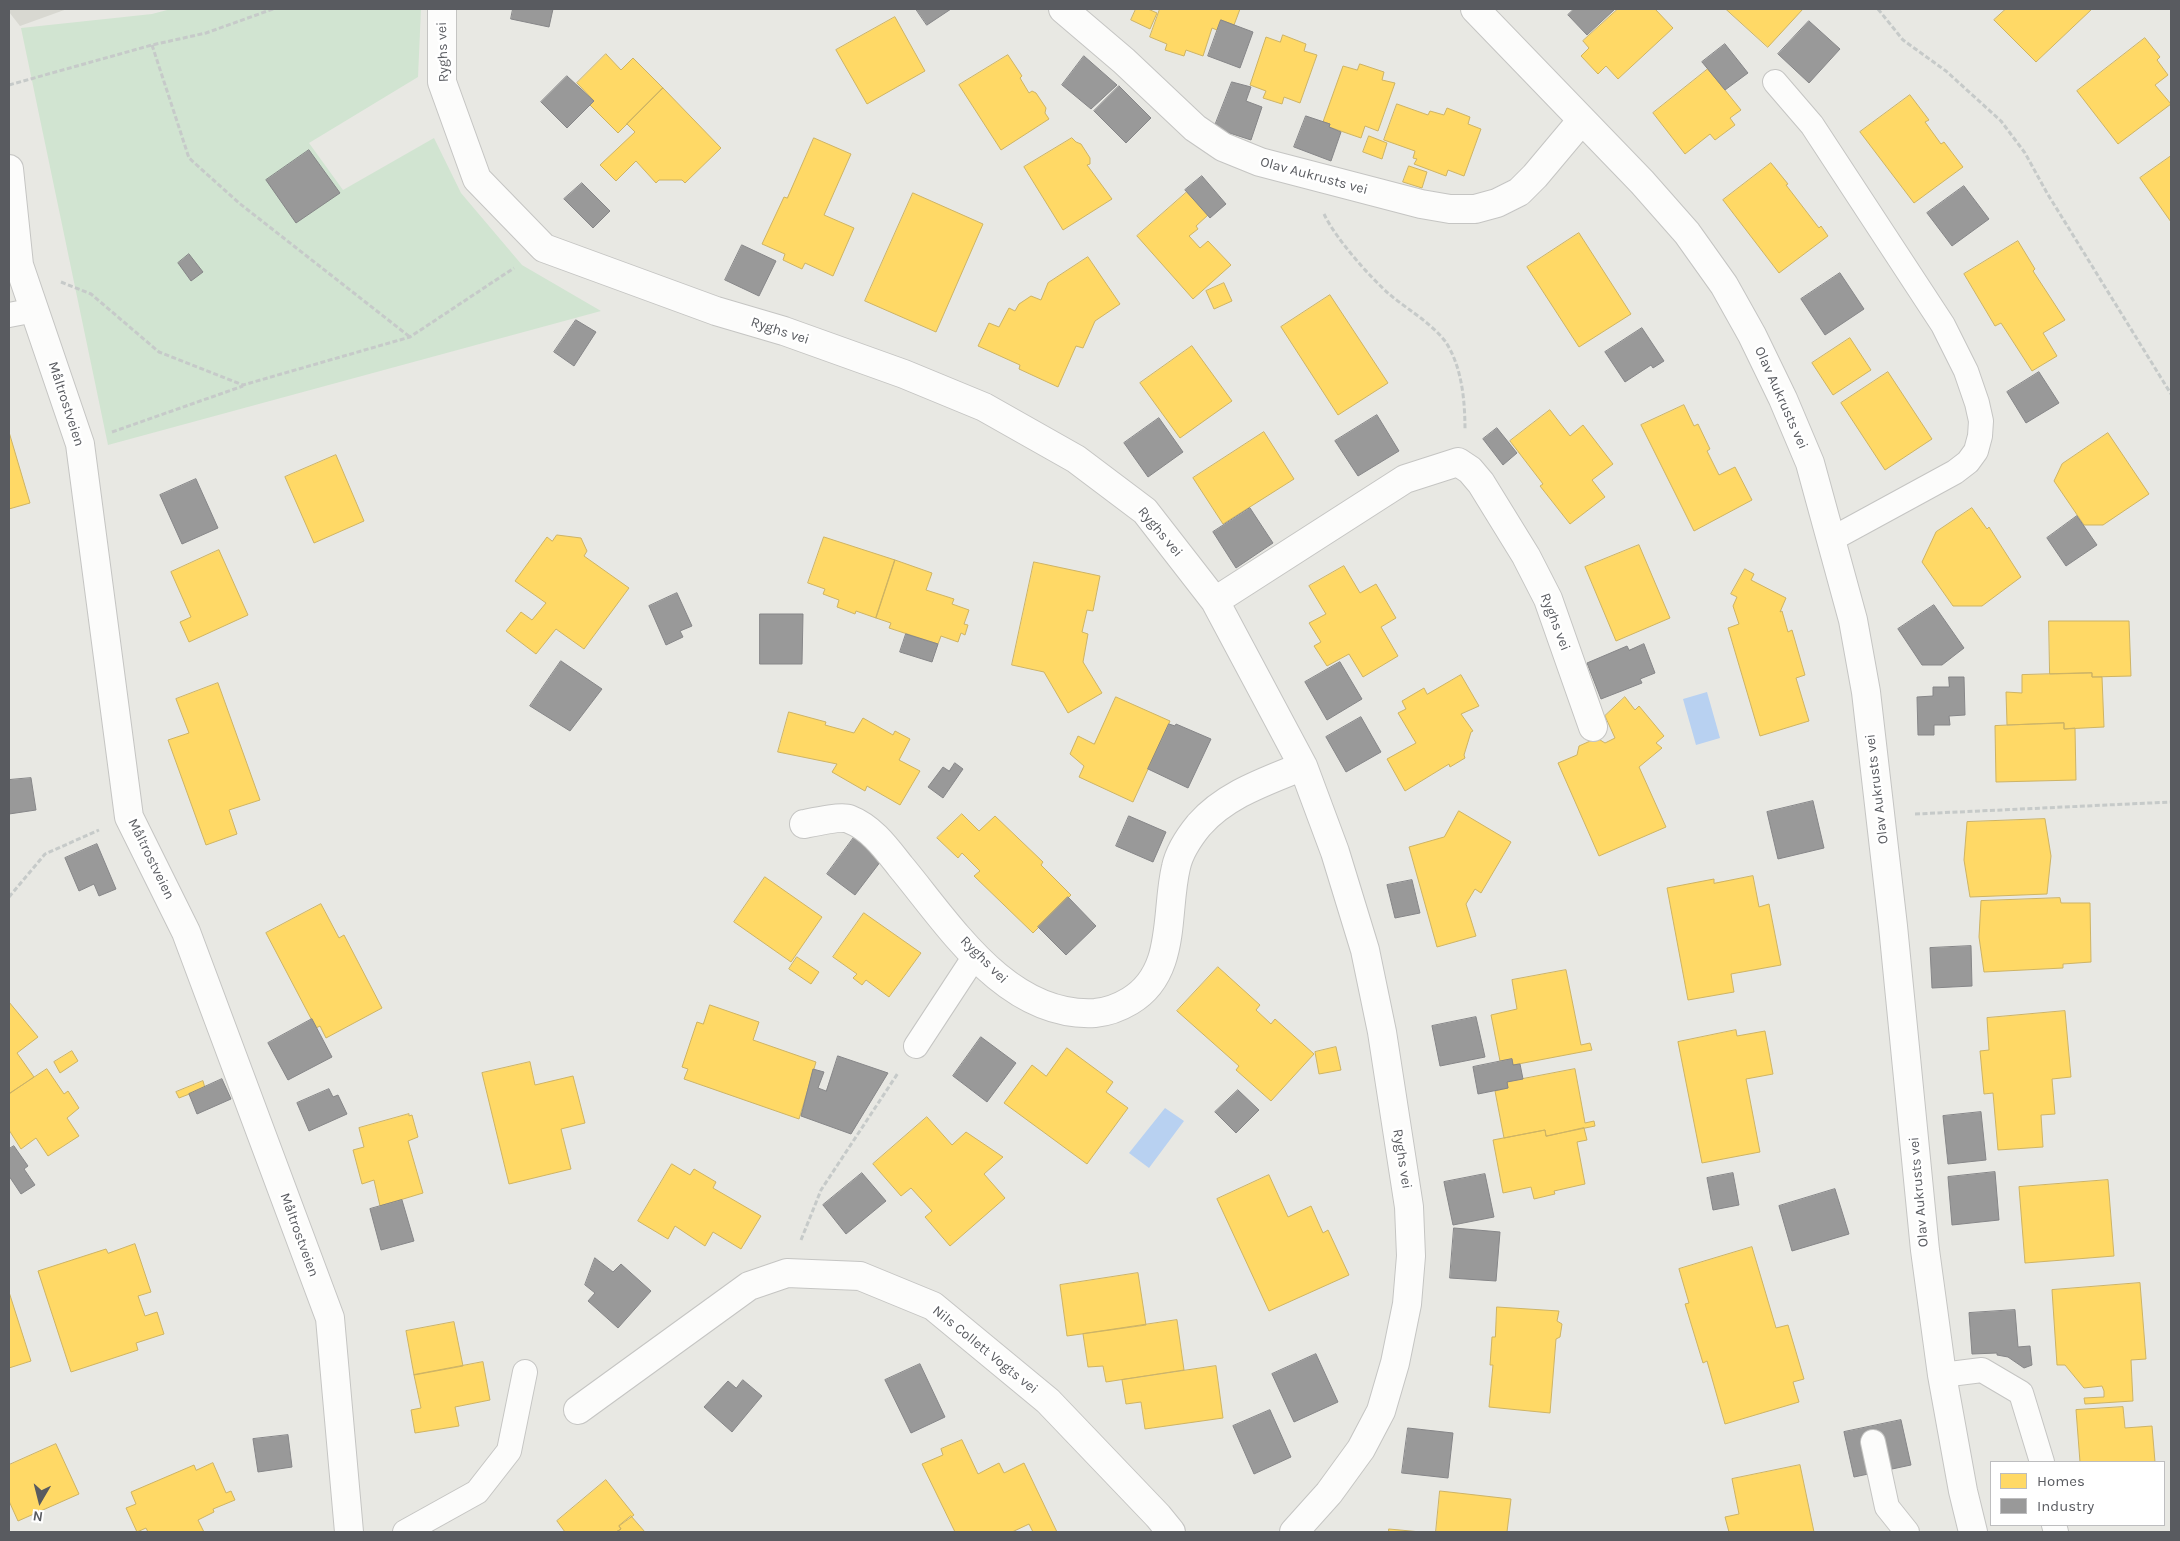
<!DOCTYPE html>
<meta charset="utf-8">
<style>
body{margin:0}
#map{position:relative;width:2180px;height:1541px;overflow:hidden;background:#e8e8e3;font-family:Karla,sans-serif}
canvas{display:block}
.frame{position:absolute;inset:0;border:10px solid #595b60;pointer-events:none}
.legend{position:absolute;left:1990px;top:1461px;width:175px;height:65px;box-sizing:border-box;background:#fff;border:1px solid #bdbdbf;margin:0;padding:6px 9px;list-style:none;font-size:15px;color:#595b60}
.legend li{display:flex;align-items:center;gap:10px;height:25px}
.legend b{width:25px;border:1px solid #bdbdbf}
.north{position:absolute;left:15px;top:1476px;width:50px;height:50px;-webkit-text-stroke:4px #fff;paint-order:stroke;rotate:188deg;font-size:14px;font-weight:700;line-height:20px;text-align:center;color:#595b60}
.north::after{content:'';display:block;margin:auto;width:18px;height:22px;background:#595b60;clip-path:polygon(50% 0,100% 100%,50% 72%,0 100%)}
</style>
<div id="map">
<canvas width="2180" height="1541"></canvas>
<div class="frame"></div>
<ul class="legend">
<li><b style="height:14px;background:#ffd966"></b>Homes</li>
<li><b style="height:14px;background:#999"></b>Industry</li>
</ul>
<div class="north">N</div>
</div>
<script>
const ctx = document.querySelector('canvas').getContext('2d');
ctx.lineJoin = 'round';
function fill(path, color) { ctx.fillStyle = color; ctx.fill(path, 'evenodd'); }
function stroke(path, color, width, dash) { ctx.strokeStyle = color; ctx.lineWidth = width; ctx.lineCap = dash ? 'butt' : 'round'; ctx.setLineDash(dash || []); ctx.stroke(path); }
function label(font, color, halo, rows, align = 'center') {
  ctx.font = font + ' Karla,sans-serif'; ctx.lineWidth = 5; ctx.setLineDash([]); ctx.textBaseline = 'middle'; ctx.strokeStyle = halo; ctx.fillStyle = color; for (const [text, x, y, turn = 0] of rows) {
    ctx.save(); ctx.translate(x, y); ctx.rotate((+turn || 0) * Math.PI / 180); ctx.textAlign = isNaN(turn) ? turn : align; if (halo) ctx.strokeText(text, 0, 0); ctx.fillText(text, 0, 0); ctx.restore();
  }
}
fill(new Path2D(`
 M9 9H67L20 26 9 12Z`), '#d8d8d1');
fill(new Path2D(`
 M171 9H421L418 77 309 143 343 190 434 138 461 193 522 265 601 311 108 445 21 28 152 14Z`), '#d1e4d1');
fill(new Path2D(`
 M1707 692 1720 738 1696 745 1683 699Z
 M1165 1108 1184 1121 1149 1168 1129 1153Z`), '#b8d1f1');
const homes = new Path2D(`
 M1136 9H1148L1157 13 1150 29 1131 20Z
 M1160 9H1240L1234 25 1221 20 1217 30 1212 28 1203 56 1186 50 1184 56 1165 50 1167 44 1150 37Z
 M1618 9H1655L1673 28 1618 79 1606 66 1598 74 1581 56 1589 48 1583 41Z
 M1726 9H1803L1768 47Z
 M2006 9H2092L2036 62 1994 20Z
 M895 17 925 71 867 104 836 50Z
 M1283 35 1306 44 1304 51 1317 55 1300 103 1284 97 1282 104 1263 98 1266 91 1250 85 1266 37 1280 42Z
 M2145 38 2160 57 2157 60 2168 75 2155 85 2171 104 2118 144 2077 91Z
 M606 54 621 70 633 58 663 88 618 133 590 105 594 101 577 83Z
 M1008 55 1022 76 1020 78 1029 93 1032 91 1036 93 1046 108 1045 113 1049 119 1001 150 959 85Z
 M1360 64 1384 72 1382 80 1395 83 1378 131 1365 126 1361 138 1329 127 1330 124 1323 122 1343 66 1357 70Z
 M1708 69 1741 110 1730 118 1735 125 1715 140 1710 134 1685 154 1653 113Z
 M663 88 721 148 685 183 682 180H659L656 183 636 161 616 181 600 165 635 132 627 124Z
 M1910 95 1929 120 1925 122 1941 144 1944 142 1963 167 1914 203 1860 132Z
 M1397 104 1428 115 1430 111 1444 115 1447 108 1470 117 1468 124 1481 129 1464 176 1448 170 1446 176 1414 164 1417 159 1413 158 1415 151 1384 140Z
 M1369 136 1387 143 1382 159 1363 152Z
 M814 138 851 154 824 215 854 228 833 276 805 263 802 269 783 260 785 254 762 244 784 197 787 198Z
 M1072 138 1076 142 1081 144 1090 158V164L1087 165 1112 199 1063 230 1024 167Z
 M2171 156V222L2140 178Z
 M1771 163 1788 184 1786 185 1819 228 1821 226 1828 236 1779 273 1723 200Z
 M1409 166 1427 172 1422 188 1403 182Z
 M1187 192 1208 215 1196 226 1198 229 1189 236 1200 248 1208 241 1231 265 1193 299 1137 236Z
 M913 193 983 224 936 332 865 301Z
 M1579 233 1631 314 1579 347 1527 267Z
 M2018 241 2035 269 2033 271 2065 320 2043 333 2057 356 2032 371 2001 323 1995 326 1964 274Z
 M1088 257 1120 304 1095 321 1083 348 1076 346 1058 387 1019 369 1020 365 978 346 989 323 999 327 1009 308 1015 311 1019 304 1031 296 1041 300 1048 283Z
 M1224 283 1232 301 1214 309 1206 291Z
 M1330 295 1388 383 1338 415 1281 327Z
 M1850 338 1871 370 1833 395 1812 363Z
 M1192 346 1232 401 1180 438 1140 383Z
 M1888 372 1932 439 1885 470 1841 403Z
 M1684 405 1694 426 1698 424 1710 449 1707 451 1719 475 1735 467 1752 500 1694 531 1641 425Z
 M1550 410 1570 436 1583 425 1613 464 1592 480 1605 497 1570 524 1540 486 1543 484 1510 441Z
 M9 432 30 503 9 509Z
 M1264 432 1294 479 1223 524 1193 478Z
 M2108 433 2149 494 2103 525H2084L2054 481 2062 464Z
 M336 455 364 521 314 543 285 477Z
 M1972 508 1987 529 1989 527 2021 577 1982 606H1953L1922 562 1936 532Z
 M557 535 581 538 587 551 584 556 629 588 584 649 556 629 536 654 506 631 521 612 532 620 546 603 515 581 547 537 552 541Z
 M824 537 895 560 876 618 856 611 855 614 837 607 839 600 823 594 825 589 808 583Z
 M1639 545 1670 618 1616 641 1585 567Z
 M219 550 248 615 189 642 180 622 191 617 171 572Z
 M895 560 932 573 926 590 954 599 952 604 969 610 964 624 968 625 965 635 961 633 958 642 941 636 938 644 889 628 891 623 876 618Z
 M1034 562 1100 576 1093 611 1087 610 1082 632 1088 634 1083 662 1102 693 1068 713 1044 672 1012 665Z
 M1344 566 1360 593 1376 584 1396 618 1381 627 1398 656 1363 677 1349 654 1327 666 1314 646 1321 642 1309 623 1326 614 1309 586Z
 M1745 569 1754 574 1751 580 1786 598 1780 612 1782 611 1788 632 1792 630 1805 675 1796 678 1809 721 1760 736 1728 628 1739 624 1733 606 1737 597 1731 594Z
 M2049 621H2129L2131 676 2092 677V673L2050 674Z
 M2092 673V677H2102L2104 727 2064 729V723L2007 725 2006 692 2022 693V675Z
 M1461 675 1479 706 1461 714 1473 731 1471 732 1464 755 1465 758 1450 767 1449 764 1405 791 1387 759 1416 743 1398 713 1406 709 1402 701 1424 688 1427 694Z
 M218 683 260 800 229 810 237 834 206 845 168 740 189 733 176 699Z
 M1116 697 1170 721 1133 802 1079 777 1084 766 1070 754 1078 736 1094 744Z
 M1625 697 1635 710 1639 706 1664 736 1656 743 1662 748 1639 767 1666 827 1599 856 1558 763 1577 755 1579 746 1597 738 1605 743 1615 738 1605 716Z
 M789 712 826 722 825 725 854 733 863 718 893 735 895 731 910 739 899 760 920 771 900 805 867 786 865 791 832 772 837 764 778 752Z
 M2064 723V729L2075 728 2076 780 1996 782 1995 726Z
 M1459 811 1511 842 1481 893 1475 889 1466 904 1476 936 1437 947 1409 847 1444 837Z
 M962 814 979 831 995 816 1043 862 1041 865 1071 895 1033 933 974 876 980 871 962 853 958 858 937 838Z
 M2045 819 2051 856 2047 894 1970 897 1964 860 1967 822Z
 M1753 876 1759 907 1769 904 1781 965 1731 974 1734 992 1688 1000 1667 888 1714 879V883Z
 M765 877 822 917 791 962 734 922Z
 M2060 898 2061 903H2090L2091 962 2063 964V968L1984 972 1979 937 1981 901Z
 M321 904 339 938 344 935 382 1008 326 1038 320 1026 316 1028 266 933Z
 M864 913 921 953 889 997 866 980 862 985 853 978 857 974 833 957Z
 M797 957 819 972 811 984 789 969Z
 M1218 967 1260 1005 1256 1010 1271 1024 1275 1019 1314 1054 1271 1101 1236 1070 1239 1066 1177 1011Z
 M1566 970 1581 1045 1590 1043 1592 1050 1513 1065 1512 1059 1500 1061 1491 1015 1517 1009 1512 980Z
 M9 1002 38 1037 17 1053 34 1077 9 1094Z
 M710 1005 759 1022 753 1040 816 1062 799 1119 684 1079 688 1069 682 1067 697 1022 703 1024Z
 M2065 1011 2071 1077 2052 1079 2055 1114 2041 1115 2043 1147 1998 1150 1993 1093 1984 1094 1980 1051 1989 1050 1987 1018Z
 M1736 1030 1737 1036 1765 1031 1773 1074 1746 1079 1760 1152 1702 1163 1678 1042Z
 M1336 1047 1341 1070 1319 1074 1315 1052Z
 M1067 1048 1113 1082 1106 1092 1128 1108 1087 1164 1004 1103 1032 1065 1046 1076Z
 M72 1051 78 1061 60 1073 54 1062Z
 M530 1062 535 1085 573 1076 585 1123 561 1129 571 1169 509 1184 482 1073Z
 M47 1069 64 1094 68 1091 79 1108 67 1118 79 1136 48 1156 36 1138 21 1149 9 1130V1094Z
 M1575 1069 1585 1123 1594 1121 1595 1126 1546 1136 1545 1130 1504 1138 1495 1091 1508 1088 1507 1082Z
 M203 1081 205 1088 179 1098 176 1092Z
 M409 1114V1116L412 1115 418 1137 408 1141 423 1193 380 1206 374 1180 362 1184 353 1150 364 1147 359 1128Z
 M927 1117 952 1145 966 1132 1003 1157 984 1174 1005 1198 950 1246 925 1217 932 1211 911 1188 901 1196 873 1164Z
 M1584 1128 1587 1140 1577 1142 1585 1184 1554 1191 1555 1194 1534 1199 1531 1187 1503 1193 1493 1140 1545 1130 1546 1136Z
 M672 1164 690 1175 694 1169 716 1182 713 1188 761 1216 741 1249 713 1232 705 1246 675 1226 668 1239 638 1221Z
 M1269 1175 1288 1217 1311 1206 1323 1233 1328 1230 1349 1275 1269 1311 1217 1199Z
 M2108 1180 2114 1256 2025 1263 2019 1187Z
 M135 1244 151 1292 138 1296 145 1316 157 1312 164 1334 136 1343 138 1350 71 1372 38 1271 106 1249 108 1253Z
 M1752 1247 1776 1328 1788 1325 1804 1379 1793 1382 1799 1402 1725 1424 1707 1361 1703 1363 1685 1304 1689 1303 1679 1269Z
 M1138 1273 1146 1325 1067 1336 1060 1285Z
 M2140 1283 2146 1359 2131 1360 2133 1401 2085 1404 2084 1398 2104 1397V1391L2102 1386 2084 1388 2065 1365H2057L2052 1290Z
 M9 1292 31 1361 9 1368Z
 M1497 1307 1559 1311 1557 1321 1562 1324 1560 1337 1556 1339 1550 1413 1489 1407 1493 1365H1490L1492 1337H1495Z
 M1177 1320 1184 1370 1106 1382 1103 1366 1088 1367 1083 1334Z
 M454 1322 463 1366 414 1375 406 1331Z
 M483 1362 490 1400 455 1407 459 1426 415 1433 411 1410 421 1408 414 1375Z
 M1216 1366 1223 1418 1145 1429 1141 1402 1126 1404 1122 1380Z
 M2123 1407 2125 1428 2152 1426 2155 1462H2080L2076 1410Z
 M962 1440 978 1474 999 1463 1004 1473 1024 1463 1057 1532H1033L1029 1524 1012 1532H955L922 1464 943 1455 941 1449Z
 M56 1444 79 1494 18 1521 9 1501V1465Z
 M213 1463 226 1493 231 1491 235 1500 213 1509 214 1512 198 1520 204 1532H148L146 1528 137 1532 126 1508 136 1504 131 1492 194 1465 196 1470Z
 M1800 1465 1814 1532H1729L1725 1517 1739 1514 1732 1479Z
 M606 1480 634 1515 619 1526 621 1529 616 1532H565L557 1521Z
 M1440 1491 1511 1499 1507 1532H1436Z
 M631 1516 645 1532H616L621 1529 619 1526Z
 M1389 1529 1421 1532H1389Z`);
fill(homes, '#ffd966');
stroke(homes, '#cdb364', 1);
const industry = new Path2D(`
 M513 9H553L549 27 511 19Z
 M916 9H951L927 25Z
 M1574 9H1615L1587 35 1568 15Z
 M1221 20 1253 32 1240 68 1208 56Z
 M1809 21 1840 49 1809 83 1778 54Z
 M1725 44 1748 73 1725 90 1702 62Z
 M1084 56 1117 85 1091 109 1062 85Z
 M567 76 594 101 567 128 541 102Z
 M1232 82 1251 87 1246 101 1262 107 1251 140 1214 128Z
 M1119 86 1151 118 1126 143 1094 111Z
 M1306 116 1330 124 1329 127 1341 132 1331 161 1294 147Z
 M309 150 340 193 296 223 266 180Z
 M1202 176 1226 204 1210 218 1185 190Z
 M582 183 610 211 593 228 564 199Z
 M1964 186 1989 219 1952 246 1927 213Z
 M742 245 776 261 759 296 725 280Z
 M189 254 203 272 191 281 178 263Z
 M1840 273 1864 309 1825 335 1801 299Z
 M576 320 596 332 574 366 554 352Z
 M1642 328 1664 361 1653 368 1651 365 1625 382 1605 352Z
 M2039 372 2059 403 2026 423 2007 392Z
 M1377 415 1399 451 1358 476 1335 441Z
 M1159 418 1183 452 1148 477 1124 443Z
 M1497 428 1517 453 1503 465 1483 439Z
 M196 479 218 528 182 544 160 495Z
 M1250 508 1273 543 1236 568 1213 532Z
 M2077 516 2097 545 2066 566 2047 538Z
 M677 593 692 626 680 631 683 637 666 645 649 606Z
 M1934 605 1964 648 1942 665H1922L1898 629Z
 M760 614H803L802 664H760Z
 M906 634 938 644 932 662 900 652Z
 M1644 644 1655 673 1640 679 1642 683 1601 699 1587 663 1627 646 1629 650Z
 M561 661 602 689 570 731 530 706Z
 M1340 662 1362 699 1327 720 1305 682Z
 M1949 677H1964L1965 715 1949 716 1950 725H1934V735H1918L1917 697 1933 696V687H1949Z
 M1361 717 1381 752 1346 772 1326 737Z
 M1169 724 1175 726 1176 724 1211 739 1188 788 1148 769Z
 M955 763 963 769 943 798 928 787 943 767 949 771Z
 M31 778 36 810 9 814V780Z
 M1813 801 1824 848 1778 859 1767 812Z
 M1129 816 1166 832 1153 862 1116 846Z
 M855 836 884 857 855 895 827 874Z
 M97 844 116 889 99 896 94 884 79 891 65 858Z
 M1412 880 1420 913 1395 918 1387 885Z
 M1068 897 1096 926 1066 955 1038 927Z
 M1971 946 1972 986 1932 988 1930 948Z
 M1476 1017 1485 1057 1440 1066 1432 1026Z
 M312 1019 332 1057 288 1080 268 1043Z
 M981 1037 1016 1063 987 1102 953 1076Z
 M838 1056 888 1073 851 1134 801 1116 813 1069 824 1072 818 1088 826 1091Z
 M1512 1059 1513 1065 1520 1064 1523 1079 1507 1082 1508 1088 1478 1094 1473 1067Z
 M222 1079 231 1099 197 1114 189 1094Z
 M329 1089 333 1097 338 1095 347 1114 309 1131 297 1103Z
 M1238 1090 1259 1110 1236 1133 1215 1112Z
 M1981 1112 1986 1160 1948 1164 1943 1116Z
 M14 1146 28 1166 24 1169 35 1185 21 1194 9 1176V1149Z
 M1995 1172 1999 1220 1952 1225 1948 1177Z
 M862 1173 886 1201 846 1234 823 1205Z
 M1733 1173 1739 1205 1713 1210 1707 1178Z
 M1485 1174 1494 1217 1453 1225 1444 1182Z
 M1835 1189 1849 1234 1792 1251 1779 1206Z
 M402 1200 414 1241 381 1250 370 1209Z
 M1454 1228 1500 1232 1496 1281 1450 1278Z
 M595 1258 613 1272 621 1264 651 1291 618 1328 588 1301 595 1293 585 1285Z
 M2015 1310 2018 1347 2030 1346 2032 1365 2024 1368 2008 1357 1997 1355V1353L1972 1354 1969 1313Z
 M1316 1354 1338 1402 1294 1422 1272 1374Z
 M920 1364 945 1417 911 1433 885 1380Z
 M743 1380 762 1396 732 1432 704 1407 728 1381 736 1388Z
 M1270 1410 1291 1457 1254 1474 1233 1426Z
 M1901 1420 1911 1465 1854 1477 1844 1432Z
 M1408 1428 1453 1433 1448 1478 1402 1473Z
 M288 1435 292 1467 258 1472 253 1439Z`);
fill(industry, '#999');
stroke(industry, '#868688', 1);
const lane = new Path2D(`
 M1775 82 1812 125 1943 325 1966 371 1977 403 1981 421 1980 436 1976 451 1968 462 1955 472 1832 539
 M9 315 35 310
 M916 1046 975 956
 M1942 1375 1982 1370 2021 1393 2042 1462
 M1873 1442 1887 1507 1907 1532
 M2054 1525 2056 1532
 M405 1532 477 1492 509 1451 525 1372`);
const street = new Path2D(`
 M442 9V82L477 179 544 248 716 311 784 331 904 374 984 407 1076 459 1145 511 1215 601 1303 766 1335 852 1365 950 1382 1032 1409 1207 1411 1256 1407 1304 1395 1363 1381 1411 1361 1449 1329 1493 1294 1532
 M1063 9 1124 61 1195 128 1223 147 1260 162 1421 204 1450 209H1475L1497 203 1519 192 1535 176 1582 120
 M1475 9 1642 182 1687 233 1724 285 1752 335 1783 399 1810 463 1853 620 1866 692 1893 926 1925 1250 1942 1375 1963 1491 1973 1532
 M9 169 19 265 80 444 129 817 186 932 330 1318 349 1532
 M1215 601 1405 479 1458 462 1470 470 1481 483 1526 556 1548 599 1593 727
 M804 824C814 822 841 816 849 819 872 828 886 848 901 867 950 926 1007 1018 1095 1013 1107 1012 1120 1007 1130 1001 1177 973 1165 913 1176 867 1179 853 1190 836 1199 825 1226 794 1267 781 1303 766
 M578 1410 749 1286 787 1273 860 1276 933 1306 1048 1401 1158 1516 1171 1532`);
stroke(lane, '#c5c5c3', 26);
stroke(street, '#c5c5c3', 30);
stroke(new Path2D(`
 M1878 9 1903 40 1946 71 2001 121 2025 153 2047 193 2171 394
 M152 45 189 158 239 203 410 337
 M9 85 152 45 206 33 273 9
 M1324 214C1336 239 1369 276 1389 294 1408 310 1430 322 1445 341 1462 366 1465 401 1465 430
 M61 282 91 294 159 352 243 385 410 337 514 268
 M112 432 243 386
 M1915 814 2171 802
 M9 897 45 854 99 830
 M801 1240 821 1190 898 1073`), '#c6cac9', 3, [5, 2.5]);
stroke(lane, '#fcfcfb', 24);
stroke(street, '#fcfcfb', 28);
label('14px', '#595b60', '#fff', [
 ["Ryghs vei",443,52,-92],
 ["Olav Aukrusts vei",1314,176,15],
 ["Ryghs vei",780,331,18],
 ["Olav Aukrusts vei",1781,398,66],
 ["Måltrostveien",66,404,72],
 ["Ryghs vei",1160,532,50],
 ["Ryghs vei",1555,622,69],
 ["Olav Aukrusts vei",1877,789,-97],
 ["Måltrostveien",151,859,64],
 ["Ryghs vei",984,960,45],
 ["Ryghs vei",1402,1159,81],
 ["Olav Aukrusts vei",1919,1192,-95],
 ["Måltrostveien",299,1235,70],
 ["Nils Collett Vogts vei",985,1350,39]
]);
</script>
